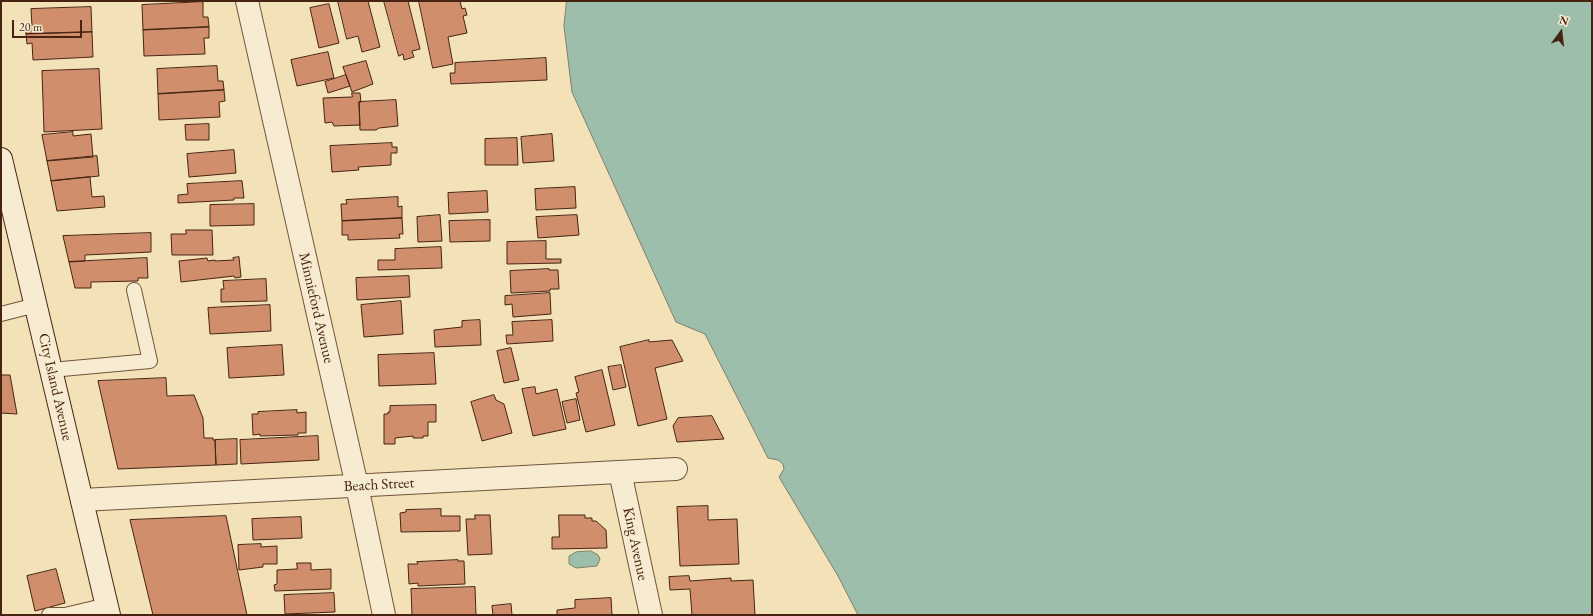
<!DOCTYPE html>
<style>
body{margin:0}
#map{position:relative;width:1593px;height:616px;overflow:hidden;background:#f3e2b8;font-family:"EB Garamond",serif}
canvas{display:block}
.frame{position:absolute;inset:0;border:2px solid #462411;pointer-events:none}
.north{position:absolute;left:1541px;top:12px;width:40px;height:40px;-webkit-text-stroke:3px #f7ecd1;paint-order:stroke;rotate:15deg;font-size:11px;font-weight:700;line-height:16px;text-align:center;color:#462411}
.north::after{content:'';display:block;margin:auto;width:14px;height:18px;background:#462411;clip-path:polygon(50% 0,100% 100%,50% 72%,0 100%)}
.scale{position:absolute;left:12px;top:20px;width:70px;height:18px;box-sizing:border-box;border:2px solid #462411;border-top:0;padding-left:5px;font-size:12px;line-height:14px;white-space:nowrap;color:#462411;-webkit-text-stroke:3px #f7ecd1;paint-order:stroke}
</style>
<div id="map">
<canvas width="1593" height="616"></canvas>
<div class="frame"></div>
<div class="north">N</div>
<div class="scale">20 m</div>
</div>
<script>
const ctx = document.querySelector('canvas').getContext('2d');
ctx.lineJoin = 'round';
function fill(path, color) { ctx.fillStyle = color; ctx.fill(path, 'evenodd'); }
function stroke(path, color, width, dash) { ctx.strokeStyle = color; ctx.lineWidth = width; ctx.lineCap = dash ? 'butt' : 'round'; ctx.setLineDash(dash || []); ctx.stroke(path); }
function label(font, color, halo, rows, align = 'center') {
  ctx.font = font + ' "EB Garamond",serif'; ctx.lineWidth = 3.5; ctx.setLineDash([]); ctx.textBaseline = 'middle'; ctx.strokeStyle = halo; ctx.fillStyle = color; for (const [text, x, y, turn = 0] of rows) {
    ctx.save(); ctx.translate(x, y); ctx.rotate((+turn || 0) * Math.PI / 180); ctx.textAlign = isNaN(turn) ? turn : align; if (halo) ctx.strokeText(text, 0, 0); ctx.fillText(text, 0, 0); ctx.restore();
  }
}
const water = new Path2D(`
 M567 1H1592V615H858L838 576 779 477 784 469 783 464 778 460 768 458 705 334 676 322 572 92 564 26Z
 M591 551 598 555 600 559 597 566 576 568 569 564V556L576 552Z`);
fill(water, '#9cbeab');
stroke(water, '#7a806d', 1);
const building = new Path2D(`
 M338 1H368L380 47 362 52 358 36 347 39Z
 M384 1H408L420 49 412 51 414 57 404 60 403 54 399 56Z
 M419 1H460L462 9 465 8 467 15 463 16 467 33 448 37 453 64 433 68Z
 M203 2V17H208L209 27 143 30 142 5Z
 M329 4 339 43 319 48 310 8Z
 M91 7 92 32 26 34V26H32L31 9Z
 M209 27V38H204L205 54 144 56 143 30Z
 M92 32 93 57 33 60 32 43 27 44 26 34Z
 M328 52 334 78 297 86 291 60Z
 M546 58 547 80 451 84 450 73H455V63Z
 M366 61 373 84 352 92 343 67Z
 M217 66 218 81H223L224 90 158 94 157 69Z
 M99 69 102 129 44 132 42 71Z
 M346 75 350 86 328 93 325 82Z
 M224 90 225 101 219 102 220 117 159 120 158 94Z
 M352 93H360L361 102H359L360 125 334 126 332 122 325 123 323 98 352 97Z
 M396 100 398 126 379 128 376 130H360L359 102Z
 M209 124V140H186L185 125Z
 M73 132V136L91 134 93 157 47 161 42 135Z
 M552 134 554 161 523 163 521 137Z
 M517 138 518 165H485V139Z
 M392 143V147H397V153H391V165L358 167 359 170 332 172 330 146Z
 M234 150 236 173 189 177 187 154Z
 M97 156 99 176 51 181 47 161Z
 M90 177 92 197 104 196 105 207 57 211 51 181Z
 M242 181 244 198H234V200L178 203V195L188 194 187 184Z
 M575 187 576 208 536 210 535 189Z
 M487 191 488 212 449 214 448 193Z
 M398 197V207L402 206V218L342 221 341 204H347L346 200Z
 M254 204V225L210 226V205Z
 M440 215 442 241 418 242 417 217Z
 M577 215 579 235 538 238 536 217Z
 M402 218 403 234H399L400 238 348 240V235H342V221Z
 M490 220V241L450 242 449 221Z
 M186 230H212L213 255H172L171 234H186Z
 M151 233V252L85 255V261L69 262 63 236Z
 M546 241V259H561V263L507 264V242Z
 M441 247 442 268 378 270V260H395V249Z
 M239 257 241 277 235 278 234 276 181 282 179 261 207 258 208 261 215 260V261L234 260 233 258Z
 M147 258 148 278H138V281L91 282V288H75L69 262Z
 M549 269V270H558L559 289H550V291L511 293 510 271Z
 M409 276 410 297 357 300 356 278Z
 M266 279 267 301 221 302V289H224L223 281Z
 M550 293 551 314 513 317 512 304 505 305V296Z
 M401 301 403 334 364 337 361 305Z
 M270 305 271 331 210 334 208 308Z
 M480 320 481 345 435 347 434 330 462 327V321Z
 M552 320 553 341 507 344 506 335H513L512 322Z
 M649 340V342L672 340 683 361 655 368 667 419 638 426 620 347Z
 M282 345 284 375 229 378 227 348Z
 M511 348 519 380 504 383 497 351Z
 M434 353 436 384 379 386 378 355Z
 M621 365 626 387 613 390 608 367Z
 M602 370 615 425 586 432 576 393 579 392 575 377Z
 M1 375H10L17 414 1 413Z
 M166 378 167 396 194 395 203 418 204 438H213V440H215L216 465 118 469 98 381Z
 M535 387 536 394 557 389 566 429 533 436 522 389Z
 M494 395 496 400 504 404 512 433 482 441 471 402Z
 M576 399 580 420 567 423 562 402Z
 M436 405V422H428V436H423V438H413V436L395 438V444H384V414H388V412H390V406Z
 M297 410V413L306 412V433H298V435L260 436V434L253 435 252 414H258V412Z
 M712 416 724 439 677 442 673 426 678 418Z
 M318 436 319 460 241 464 240 440Z
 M237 439V464L216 465 215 440Z
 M708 506V520L737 519 739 564 680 566 677 507Z
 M441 509V516H460V531L401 532 400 513 406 512V510Z
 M475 515H490L492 554 468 555 466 519H475Z
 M559 515H585V518H592V521H596L606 530 607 548 552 549V537H559Z
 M226 516 247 615H153L130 520Z
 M301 517 302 538 253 540 252 519Z
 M261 544V547L277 546V564H263V567L239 570 238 545Z
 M458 560V561H464L465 584 418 586V583L409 584 408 564H418L417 562Z
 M297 563H311V570L331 569V589L275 591 274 585 277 584V570L297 569Z
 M56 569 65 603 35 611 27 576Z
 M689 576 690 581 731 578V581L753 580 755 615H692L690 589 670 590 669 577Z
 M475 587 476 615H412L411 589Z
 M334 593 335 612 285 614 284 595Z
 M611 598 612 615H557V610L575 608V600Z
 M511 604 512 615H493L492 606Z`);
fill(building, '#d08e6d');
stroke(building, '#462411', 1);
const service = new Path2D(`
 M1 314 36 305
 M51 370 150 361 134 290
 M49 615H65L107 605`);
const minor = new Path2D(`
 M247 1 357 486 384 615
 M620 472 651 615
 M82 500 676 469`);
const secondary = new Path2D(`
 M1 159 109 615`);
stroke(service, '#71543b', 16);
stroke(minor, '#71543b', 24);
stroke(secondary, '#462411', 24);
stroke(service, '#f7ecd1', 14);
stroke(minor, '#f7ecd1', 22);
stroke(secondary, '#f7ecd1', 22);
label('15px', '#462411', '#f7ecd1', [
 ["Minnieford Avenue",316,308,77],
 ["City Island Avenue",55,387,77],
 ["Beach Street",379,485,-3],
 ["King Avenue",635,544,78]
]);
</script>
